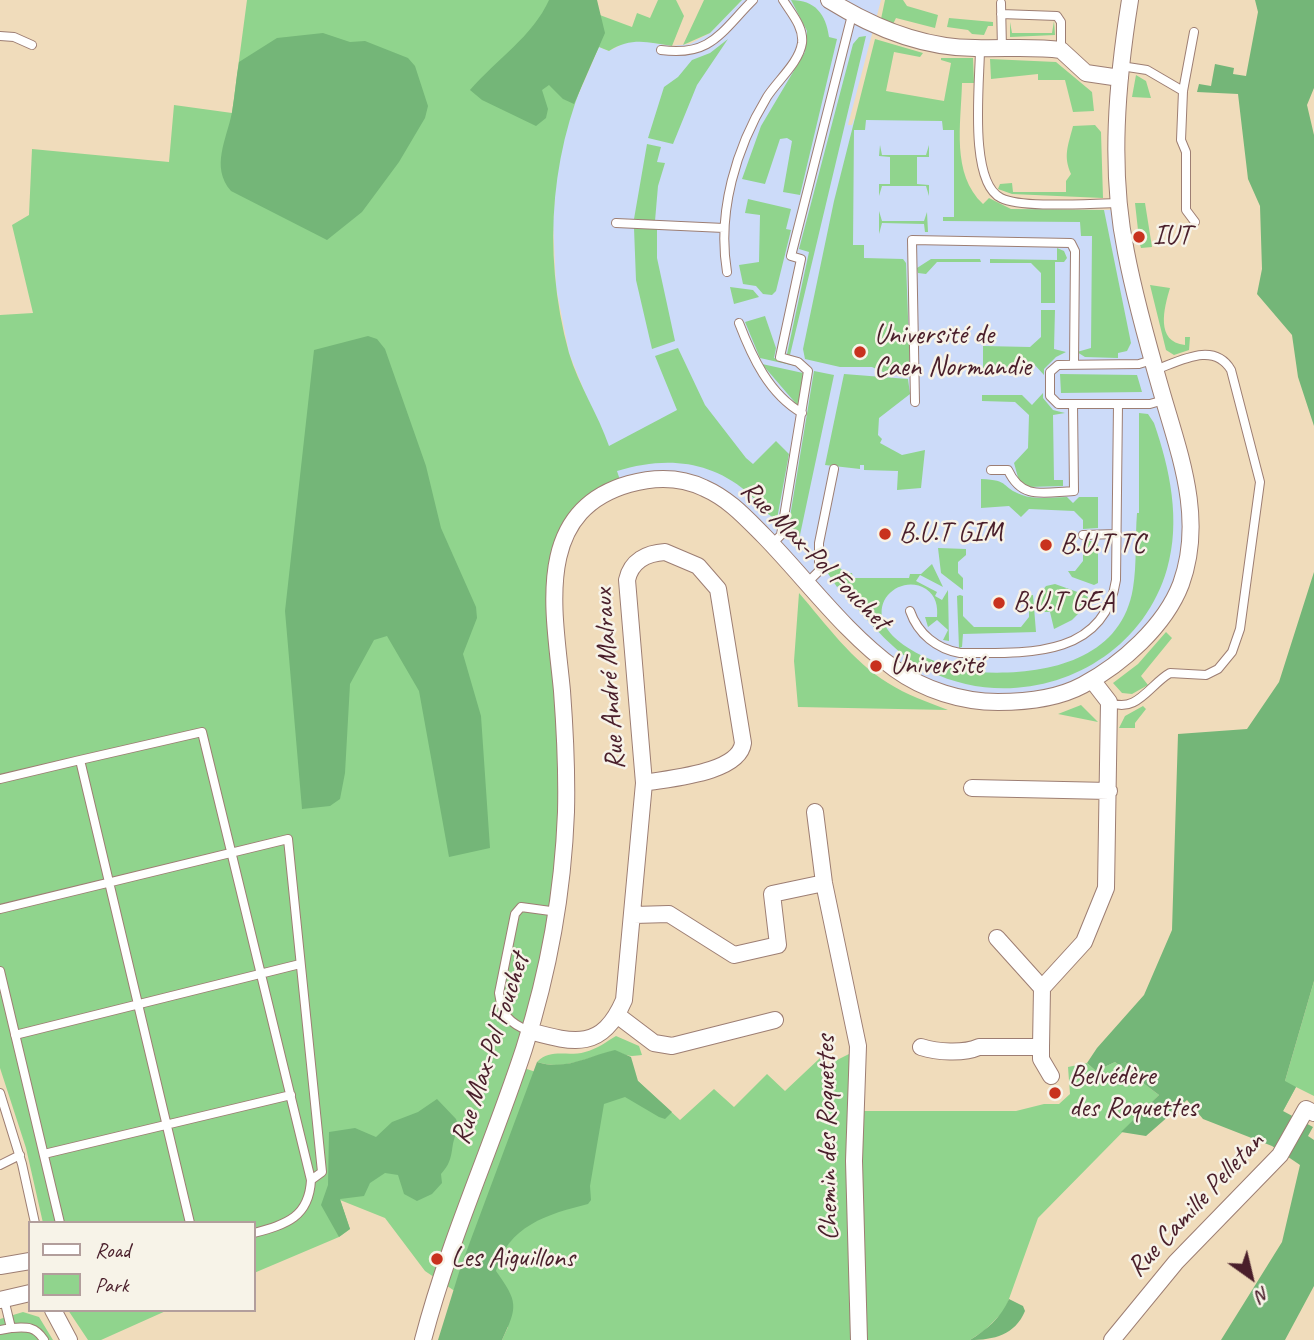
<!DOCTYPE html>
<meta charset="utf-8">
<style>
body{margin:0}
#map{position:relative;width:1314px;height:1340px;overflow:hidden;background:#f0dcbb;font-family:Caveat,sans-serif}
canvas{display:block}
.legend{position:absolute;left:28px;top:1221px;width:228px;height:91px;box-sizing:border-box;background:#f7f3e8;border:2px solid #b29e9c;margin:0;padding:9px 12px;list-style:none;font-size:21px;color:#4a1f2b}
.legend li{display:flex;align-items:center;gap:14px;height:35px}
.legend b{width:35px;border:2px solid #b29e9c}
.north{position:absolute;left:1216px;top:1242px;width:70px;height:70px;-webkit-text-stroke:5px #f7f3e8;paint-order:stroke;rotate:146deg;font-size:19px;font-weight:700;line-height:28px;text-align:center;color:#4a1f2b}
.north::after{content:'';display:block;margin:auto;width:24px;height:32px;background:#4a1f2b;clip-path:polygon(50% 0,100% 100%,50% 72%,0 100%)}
</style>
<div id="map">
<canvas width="1314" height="1340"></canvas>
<ul class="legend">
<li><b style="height:9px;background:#fff"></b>Road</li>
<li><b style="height:19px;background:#90d48d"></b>Park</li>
</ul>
<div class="north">N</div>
</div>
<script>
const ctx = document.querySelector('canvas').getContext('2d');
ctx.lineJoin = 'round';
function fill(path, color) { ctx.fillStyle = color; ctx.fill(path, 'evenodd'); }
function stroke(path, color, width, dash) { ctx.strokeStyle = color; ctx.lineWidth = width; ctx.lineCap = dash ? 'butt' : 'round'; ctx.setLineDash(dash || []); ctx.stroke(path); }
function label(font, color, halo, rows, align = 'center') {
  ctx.font = font + ' Caveat,sans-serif'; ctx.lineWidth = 5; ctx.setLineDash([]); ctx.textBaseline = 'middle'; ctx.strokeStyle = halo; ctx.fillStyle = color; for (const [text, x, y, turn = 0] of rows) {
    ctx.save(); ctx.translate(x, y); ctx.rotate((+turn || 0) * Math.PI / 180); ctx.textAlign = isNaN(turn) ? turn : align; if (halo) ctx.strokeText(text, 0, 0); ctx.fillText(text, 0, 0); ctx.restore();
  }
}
fill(new Path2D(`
 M742 0H881L848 125H852L854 119 957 121V209L1120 210 1182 462 1189 550 1154 626 1077 688 1003 702 918 683 704 487 622 486 569 353 556 287 553 222 557 165 570 114 599 47 609 51 626 42 638 40 672 46 690 44 710 33Z`), '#ccdbf9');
fill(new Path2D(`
 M247 0H586L589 11 632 27 637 13 650 18 658 0H676L684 16 672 46C648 42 631 37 609 51L599 47C550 142 541 250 569 353 579 386 598 414 609 446L677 410 655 356 678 348 705 405 746 458 753 464 776 441 789 454 777 519C766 516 756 499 746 491 707 459 663 457 617 471L622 486 600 497 560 549 562 879 518 1066 577 1086 638 1081 680 1120 714 1089 734 1107 767 1074 785 1091 820 1058 827 1065 851 1053 864 1111H1016L1044 1104H1059L1070 1094 1068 1067 1087 1063 1096 1071 1115 1062 1159 1095 1038 1218 1005 1310 985 1330 970 1340H502L508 1327 425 1271 385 1218 340 1200 350 1229 339 1237 254 1273V1223H43L26 1148 0 1068V315L33 313 12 225 29 215 32 149 169 162 174 105 232 113Z
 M704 0H742L710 33 683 45Z
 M791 0C815 0 826 14 829 37L837 39 800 195 783 192 792 141 787 138 780 139 765 184 742 179 761 126 805 52 807 31Z
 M885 0H903L907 6 938 15 935 28 896 18 893 24 881 19Z
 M949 18 993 22V26H988L984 35 972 34 968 30 947 27Z
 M1010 22 1012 33H1052L1054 21 1055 35 1010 37Z
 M866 36 790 355 787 354 809 252 799 249 853 44 859 37Z
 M728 39 697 85 673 144 648 138 664 87 678 77 692 60 710 53Z
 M875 39 923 53 920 57 894 52 886 91 944 101 951 63 941 60V58H973L974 83H962C961 124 951 174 983 204L989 198 1011 209 1104 210 1131 343 1127 351 1118 353V358L1085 357 1077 352 1091 348 1092 236H1081L1080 222 943 221V217H954V130H943L942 121 866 120 865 130H854L853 245H864V258L903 259 906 263 910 371 883 372 872 367H840L805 359 803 349 834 201Z
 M990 59 1056 62 1092 92 1094 111 1073 112 1065 80H1038V74L991 79Z
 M1136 75 1146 81 1151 98 1132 97Z
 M1095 125 1101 132 1103 198 1012 194 998 189 1000 184 1012 183 1013 192H1066V181L1071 174C1063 156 1068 146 1073 126Z
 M647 144 661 147 657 162 665 163 658 186 655 221 634 219Z
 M880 145 882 155H926L929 145V157H917V184L929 185V196L926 186H882L879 196V184H890V157L879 156Z
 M748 199 791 209 786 229 791 230 776 291 772 295 763 294 756 286 743 284 739 265 759 262 760 215 745 213Z
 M1135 203H1145L1152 247 1141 248 1139 241 1143 239 1141 230H1138Z
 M879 211 882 221H924L927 212 928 232H925L924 224 882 223 879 234Z
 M634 228 657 229V258L675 341 652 349 636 280Z
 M1057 248 1064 251 1067 258 1064 262H1055V303H1041V273L1031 263H990V259L1057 260Z
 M931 259H980L981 262H937L926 274 918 273 917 268Z
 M1150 285 1170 288C1164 308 1155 342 1185 345V337H1190L1189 350 1174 355 1166 350Z
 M730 287 753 290 759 297 734 304Z
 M1041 310H1055L1054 349 1066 352 1056 357 1044 369V375L1033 363 1022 373 983 372V346L1030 347 1041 337Z
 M765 316 776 348 774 358 800 367 760 358 745 322Z
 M762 364 803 373 798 406Z
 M814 371 834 375 797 549 787 535Z
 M844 374 908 379 910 394 879 418 878 435 882 439 880 443 902 455 925 450 921 488 897 490 898 471 864 470V465H860V469L825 465Z
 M1060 374 1137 375 1142 392 1061 393Z
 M1043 393V398L1053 410 1065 413 1053 415 1054 480H1063V486L1028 487 1019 481 1014 463 1028 448 1029 415 1015 402 982 401V395H1022L1032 405Z
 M1139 413 1148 414 1154 423C1170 469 1181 521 1167 569 1138 670 1020 716 929 671 895 655 871 623 846 596L848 594 840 585 837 587 827 572 835 569V563L845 573H852L853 578H909L910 574H921L932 564 943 587 920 575 916 581 937 592 935 596 942 600 948 590 949 641 943 640 948 630 937 620 928 627 925 617H937C938 606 936 596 926 589 905 575 875 595 883 620 892 650 950 669 977 672 1040 676 1121 663 1133 588 1137 564 1135 538 1137 513H1139Z
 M981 479C1011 480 1000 487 1022 495 1035 500 1053 497 1067 497L1073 503 1079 497H1098V528L1083 529V520L1074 511 1029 509 1021 517 1009 506 981 508Z
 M1083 540 1098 542V583L1094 585 1072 577 1068 571H1075L1083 561Z
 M938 548 966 549V555L958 562V573L963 578V590L941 573Z
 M1055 584 1086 595 1091 601 1072 620 1054 629 1050 612H1041L1040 594 1046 586Z
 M799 593C825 623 853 662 888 683 907 695 927 702 948 710L798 707 794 661Z
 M960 595 963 596V616L974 627H1021L1029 617V595H1033L1036 632 963 634 962 647 959 648 957 596Z
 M1166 632 1172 638 1141 676 1148 685 1132 694 1122 693 1113 683 1138 664Z
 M1081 705 1098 722 1058 714Z
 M1143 706 1146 709 1135 723V728H1119L1125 716Z
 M1314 981V1096L1296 1087 1283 1111 1279 1143 1285 1081Z
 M616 1036 639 1046 642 1055C639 1055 636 1056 632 1056 623 1056 617 1049 606 1053 582 1060 562 1070 537 1062 550 1048 568 1057 585 1052 597 1049 606 1042 616 1036Z
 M68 1310H168L101 1340H88Z
 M23 1312 39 1317 53 1340H0V1319Z`), '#90d48d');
fill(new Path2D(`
 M549 0H597L605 33 574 104 563 99 549 85 542 90 548 109 546 118 536 126 482 100 470 90C496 60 533 36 549 0Z
 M1255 0H1314V88L1307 105 1314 135V426L1298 377 1292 335 1257 294 1262 269 1260 206 1248 179 1238 94 1197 92 1199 84 1211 86 1215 64 1234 68 1233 74 1246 76 1258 12Z
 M323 33 350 42 365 41 408 58 415 66 428 106 425 118 399 162 362 212 327 240 231 191C210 167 227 139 232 112 235 95 236 78 239 62L277 38Z
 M368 336 377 339 385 349 426 466 441 528 476 607 477 618 463 654 481 716 490 848 449 857 419 691 387 636 374 640 350 684 345 773 340 799 330 806 302 809 285 611 314 350Z
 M1314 572V981L1285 1081 1296 1087 1283 1111 1313 1127 1308 1136 1314 1140V1286L1285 1340H1221L1282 1242 1300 1165 1272 1146 1203 1119 1187 1100 1146 1136 1121 1132 1159 1095 1115 1062 1096 1071 1087 1063 1097 1048 1144 995 1172 930 1178 734 1247 729 1279 682Z
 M615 1050 631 1057 638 1081 672 1112 665 1119 659 1117 625 1097 604 1104 590 1186 591 1200 588 1204C548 1214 507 1226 496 1271 518 1302 518 1306 502 1340H438L461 1266 537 1062C566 1071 588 1056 615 1050Z
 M437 1099 456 1119 459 1129C448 1145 457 1157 441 1174L442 1183 432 1194 417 1201 404 1194 398 1175 385 1173 370 1183 364 1196 340 1199 350 1229 339 1237 321 1205 328 1185 329 1132 355 1128 376 1137 392 1122 418 1112Z
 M1009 1299 1023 1306 1025 1311C1015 1335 994 1340 970 1340 986 1330 1001 1318 1009 1299Z`), '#74b678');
const lane = new Path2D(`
 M1001 3 1002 49
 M1001 14 1057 16 1061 22V50
 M1194 32 1183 91 1181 140 1186 152V210L1195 222
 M0 36 14 37 32 45
 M980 48C980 81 968 182 1001 198 1023 209 1093 203 1120 203
 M661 50C711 57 721 32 753 0
 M1121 66 1147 70 1183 91
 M616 223 724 228
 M727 272C717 212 736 148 767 97 777 81 799 63 802 43 804 27 791 13 783 0
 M739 323C752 357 769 394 802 413
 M1152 360 1139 364 1058 365 1050 372V396L1058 404H1150L1164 400
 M915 402 912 240 1071 243 1075 251 1074 365
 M991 470H1008C1022 501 1045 492 1074 491L1073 404
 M1083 535 1117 534
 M772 544 781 535 808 371 798 362 780 357 801 259 791 256 852 15
 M808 582 819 571V543L834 469
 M910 611C918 634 937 649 960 653 1021 653 1104 660 1116 580L1118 404
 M1109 702C1136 715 1150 684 1170 673L1206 675 1218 669 1232 652 1240 629 1260 482 1231 370C1214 341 1180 361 1155 370
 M0 779 80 760
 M0 909 288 839 322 1172 311 1180
 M0 971 60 1223
 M529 1031C509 1023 502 1015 499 993L515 914 521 907 558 912
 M15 1035 300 964
 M0 1093 22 1164 35 1223
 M44 1154 291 1095
 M0 1165 20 1155
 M190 1223 80 760 202 732 311 1180C309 1217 287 1224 254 1233
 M11 1328C27 1327 35 1326 44 1340
 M0 1330 11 1328 4 1299`);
const street = new Path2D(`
 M829 0C874 28 922 48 975 48 1003 49 1033 46 1061 50L1086 73 1120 78
 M972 788 1109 791
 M815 812 824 883 858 1046 854 1161 859 1340
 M634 915 669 914 734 955 778 945 772 894 824 883
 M997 938 1042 988
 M617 1015 654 1043 672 1046 775 1020
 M529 1031C574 1043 602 1051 624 1000L644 783 627 580C631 561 647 553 665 552L698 566 718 589 743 743C739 773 671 778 644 783
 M921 1047C937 1052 963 1054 979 1047H1041L1042 988 1084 942 1106 888 1109 702 1092 680
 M1041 1047V1059L1051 1076
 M0 1266 30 1261
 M0 1300 30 1293
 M53 1310 69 1340
 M423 1340C449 1240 492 1147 524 1049 549 971 563 893 566 812 567 772 565 731 562 691 555 615 531 512 629 484 654 477 681 477 704 488 729 499 745 517 764 536 806 579 845 633 895 669 924 690 962 702 998 702 1027 702 1057 699 1083 685 1122 664 1165 626 1181 584 1205 518 1179 453 1161 390 1148 345 1135 299 1126 252 1109 170 1117 81 1130 0
 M1112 1340 1176 1262 1280 1155 1306 1109 1314 1113`);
stroke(lane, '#9d7e73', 10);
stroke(street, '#9d7e73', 18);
stroke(lane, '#fff', 8);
stroke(street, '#fff', 16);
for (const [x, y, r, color] of [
 [1139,237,7,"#c8321e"],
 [860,352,7,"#c8321e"],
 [885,534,7,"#c8321e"],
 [1046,545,7,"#c8321e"],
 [999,603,7,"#c8321e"],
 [876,666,7,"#c8321e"],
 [1055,1093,7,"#c8321e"],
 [437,1259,7,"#c8321e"]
]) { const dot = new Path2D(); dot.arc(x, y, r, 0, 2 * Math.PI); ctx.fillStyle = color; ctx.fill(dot); stroke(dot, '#f7f3e8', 2.5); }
label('28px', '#4a1f2b', '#f7f3e8', [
 ["IUT",1153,237],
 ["Université de",874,336],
 ["Caen Normandie",874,368],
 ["B.U.T GIM",899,534],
 ["B.U.T TC",1060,545],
 ["B.U.T GEA",1013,603],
 ["Université",890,666],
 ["Belvédère",1069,1077],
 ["des Roquettes",1069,1109],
 ["Les Aiguillons",451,1259]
], 'left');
label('28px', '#4a1f2b', '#f7f3e8', [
 ["Rue Max-Pol Fouchet",815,556,45],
 ["Rue André Malraux",610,679,-94],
 ["Rue Max-Pol Fouchet",491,1049,-72],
 ["Chemin des Roquettes",828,1138,-91],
 ["Rue Camille Pelletan",1196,1205,-47]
]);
</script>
